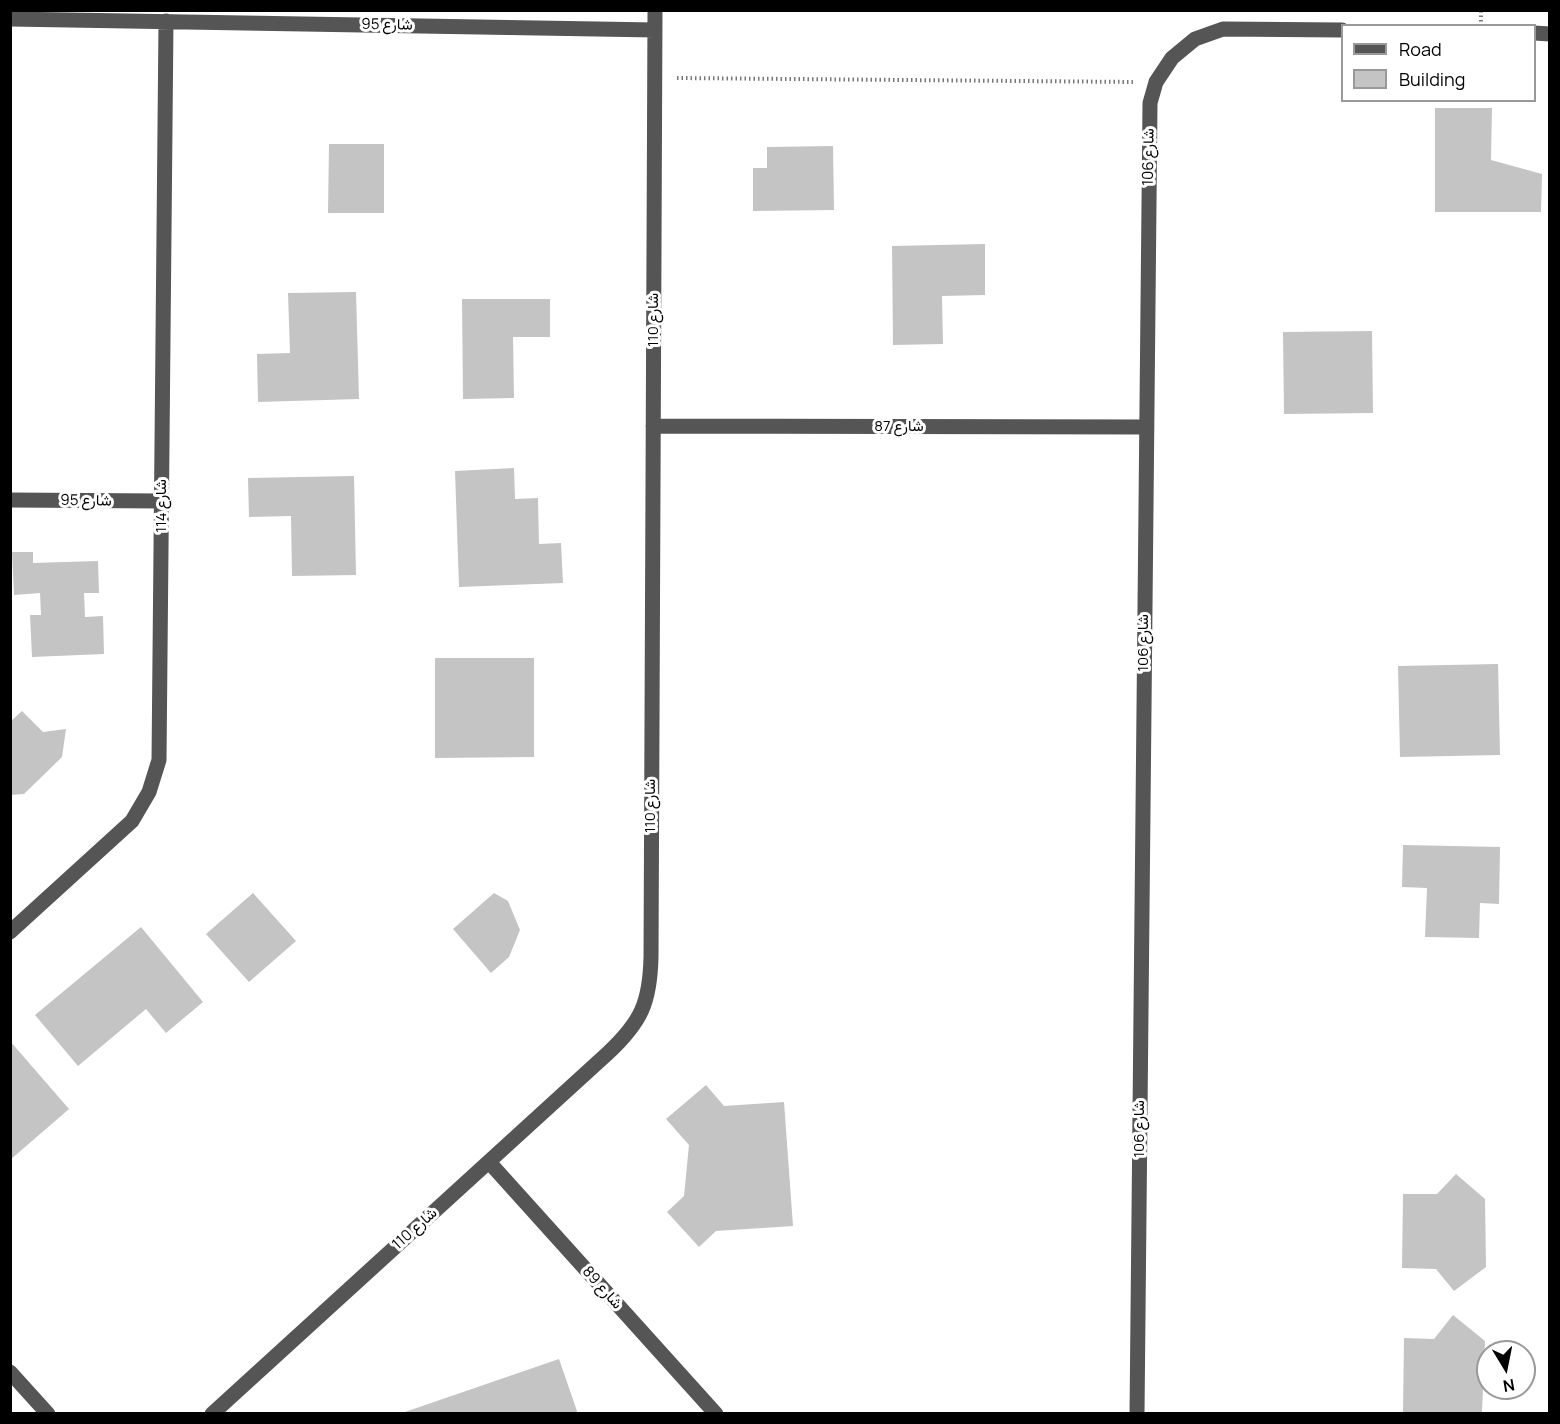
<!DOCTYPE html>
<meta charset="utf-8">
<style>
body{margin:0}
#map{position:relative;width:1560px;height:1424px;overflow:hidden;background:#fff;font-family:Manrope,sans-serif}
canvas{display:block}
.frame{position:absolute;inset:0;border:12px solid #000;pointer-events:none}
.legend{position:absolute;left:1341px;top:24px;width:195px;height:78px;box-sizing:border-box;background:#fff;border:2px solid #999;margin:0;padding:8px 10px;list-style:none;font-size:18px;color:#000}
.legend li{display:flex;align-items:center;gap:12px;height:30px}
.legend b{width:30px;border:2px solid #999}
.north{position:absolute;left:1476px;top:1340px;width:60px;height:60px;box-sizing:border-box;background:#fff;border:2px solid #999;border-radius:50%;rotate:170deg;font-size:16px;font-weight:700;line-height:24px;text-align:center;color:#000}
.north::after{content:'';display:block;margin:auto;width:21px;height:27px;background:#000;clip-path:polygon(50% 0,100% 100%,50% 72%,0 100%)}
</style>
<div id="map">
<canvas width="1560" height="1424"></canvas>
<div class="frame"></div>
<ul class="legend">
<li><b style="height:8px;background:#555"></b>Road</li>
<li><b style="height:16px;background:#c4c4c4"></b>Building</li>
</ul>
<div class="north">N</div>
</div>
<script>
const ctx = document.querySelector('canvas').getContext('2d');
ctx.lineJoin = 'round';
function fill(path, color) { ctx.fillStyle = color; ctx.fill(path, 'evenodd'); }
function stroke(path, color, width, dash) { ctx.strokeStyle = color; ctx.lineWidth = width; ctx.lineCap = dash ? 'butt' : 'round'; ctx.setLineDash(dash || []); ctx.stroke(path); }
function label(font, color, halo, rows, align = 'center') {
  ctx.font = font + ' Manrope,Vazirmatn,sans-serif'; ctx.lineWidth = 6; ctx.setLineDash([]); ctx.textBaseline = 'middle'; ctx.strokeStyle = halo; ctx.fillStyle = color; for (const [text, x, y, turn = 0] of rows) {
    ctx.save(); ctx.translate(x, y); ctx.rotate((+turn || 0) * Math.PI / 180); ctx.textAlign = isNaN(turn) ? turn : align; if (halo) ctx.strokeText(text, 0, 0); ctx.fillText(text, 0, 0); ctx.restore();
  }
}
fill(new Path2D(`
 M1435 108H1492L1491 160 1542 174 1541 212H1435Z
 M329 144H384V213H328Z
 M833 146 834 210 753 211V168H767V147Z
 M985 244V295L942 296 943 344 893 345 892 246Z
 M356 292 359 399 258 402 257 354 290 353 288 293Z
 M462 299H550V337H513L514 398 463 399Z
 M1372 331 1373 413 1284 414 1283 332Z
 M514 468 515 499 538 498 539 544 561 543 563 583 459 587 455 471Z
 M354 476 356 575 292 576 291 516 249 517 248 478Z
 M12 552H33V563L98 561 99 593H84L85 617 103 616 104 654 32 657 30 615H41L40 593 14 595Z
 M435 658H534V757L435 758Z
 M1498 664 1500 755 1400 757 1398 666Z
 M22 711 43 732 66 729 62 757 24 794 10 795V722Z
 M1403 845 1500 847 1499 904 1480 903 1479 938 1425 937 1427 888 1402 887Z
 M253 893 296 941 249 982 206 934Z
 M494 893 508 901 520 930 509 957 491 973 453 929Z
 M141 927 203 1002 166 1033 146 1009 78 1066 35 1015Z
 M10 1041 69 1109 10 1160Z
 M706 1085 724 1106 784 1102 793 1226 716 1231 699 1247 667 1212 684 1196 689 1145 666 1119Z
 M1456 1174 1485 1199 1486 1267 1454 1291 1436 1269 1402 1268 1403 1194H1437Z
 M1453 1315 1485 1341 1482 1412 1403 1413 1404 1338 1434 1339Z
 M559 1359 578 1414H402V1413Z`), '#c4c4c4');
stroke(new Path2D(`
 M1481 26V10
 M677 78 1134 82`), '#777', 4, [1.5, 3]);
stroke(new Path2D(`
 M10 19 655 30
 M1534 33 1550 34
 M653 426 1146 427
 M10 500 162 501
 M10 932 132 821 149 792 159 760 166 21
 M489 1162 716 1414
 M10 1372 48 1414
 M212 1414 608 1053C641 1022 650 1003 651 957L655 10
 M1137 1414 1150 103 1156 82 1172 58 1195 39 1223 29 1342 30`), '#555', 15);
label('15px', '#000', '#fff', [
 ["شارع 95",387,25,1],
 ["شارع 106",1149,157,-89],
 ["شارع 110",654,320,-90],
 ["شارع 87",899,427],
 ["شارع 95",86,501,1],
 ["شارع 114",162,506,-90],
 ["شارع 106",1144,643,-90],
 ["شارع 110",651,806,-90],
 ["شارع 106",1140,1129,-90],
 ["شارع 110",415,1229,-42],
 ["شارع 89",602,1288,48]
]);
</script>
